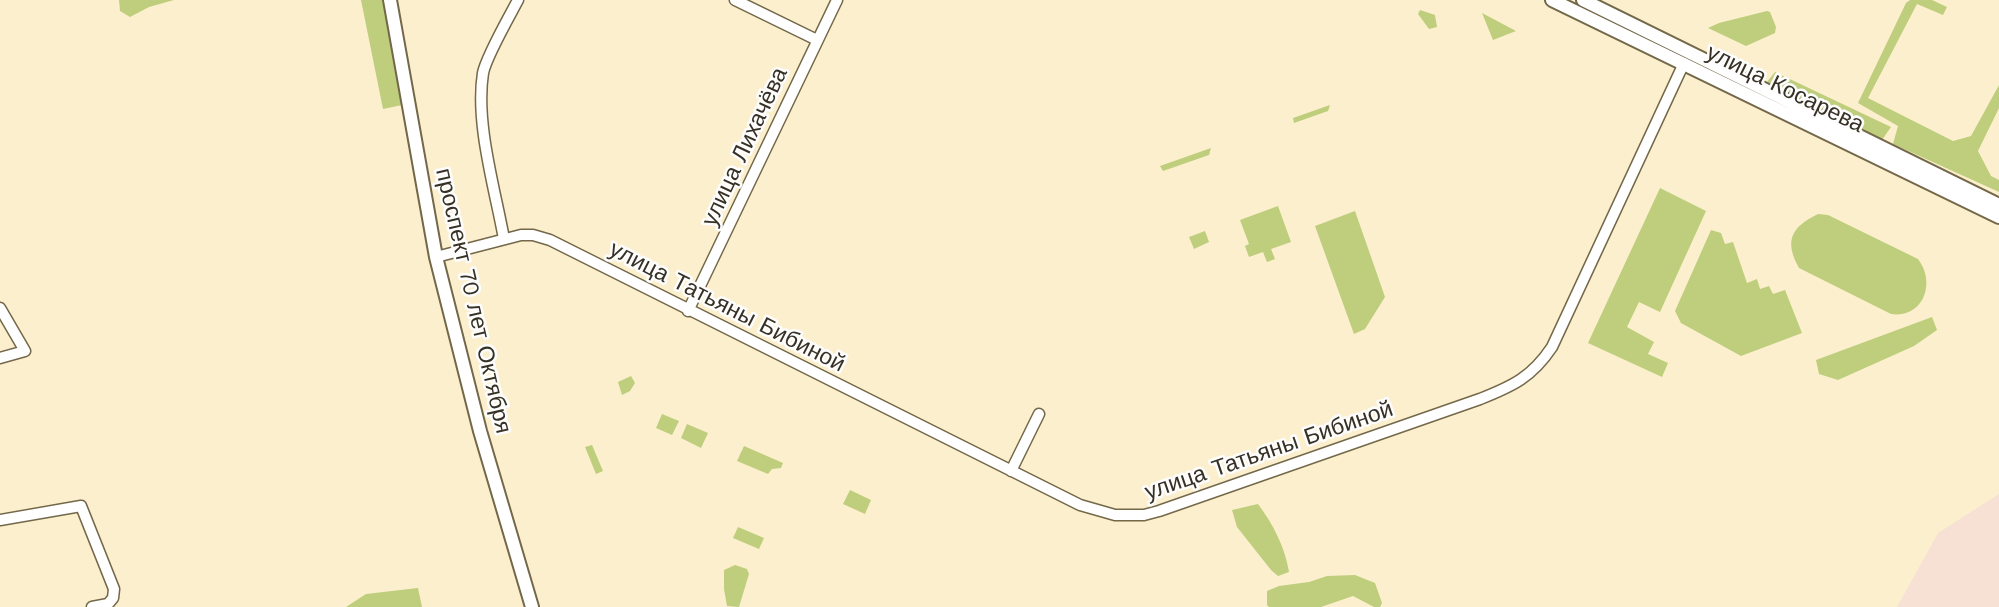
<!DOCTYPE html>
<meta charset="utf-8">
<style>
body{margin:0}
canvas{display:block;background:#fcefcd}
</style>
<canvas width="1999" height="607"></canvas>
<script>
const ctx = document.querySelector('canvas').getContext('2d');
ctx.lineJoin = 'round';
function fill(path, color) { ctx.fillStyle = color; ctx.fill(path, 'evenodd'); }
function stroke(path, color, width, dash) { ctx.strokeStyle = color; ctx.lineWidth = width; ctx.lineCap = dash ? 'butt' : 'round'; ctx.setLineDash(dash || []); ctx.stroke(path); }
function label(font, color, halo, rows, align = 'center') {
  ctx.font = font + ' "Work Sans",sans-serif'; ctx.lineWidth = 5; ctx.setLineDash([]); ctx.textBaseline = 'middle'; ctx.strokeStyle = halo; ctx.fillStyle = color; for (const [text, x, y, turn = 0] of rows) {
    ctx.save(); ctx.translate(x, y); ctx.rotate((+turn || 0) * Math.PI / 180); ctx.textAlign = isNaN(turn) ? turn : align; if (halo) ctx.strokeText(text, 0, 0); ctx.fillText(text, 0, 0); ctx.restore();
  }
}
fill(new Path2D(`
 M1999 494V607H1897L1938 533Z`), '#f7e1d4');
fill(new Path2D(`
 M119 0H174L149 7 130 17 120 11Z
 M361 0H385L402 105 383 109Z
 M1910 0H1932L1947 7 1943 15 1917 4 1868 98 1953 141 1971 136 1999 85V108L1978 151 1991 176 1999 180V192L1893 144 1898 126 1858 103 1906 3Z
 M1420 10 1435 15 1437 27 1429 29 1418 14Z
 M1767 11 1770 12 1776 27 1775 33 1746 46 1708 28 1719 23Z
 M1482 13 1516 31 1493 40Z
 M1775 72 1891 127 1882 140 1767 82Z
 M1330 105 1328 111 1294 123 1293 118Z
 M1211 148 1209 155 1163 171 1160 166Z
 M1660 188 1706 211 1660 312 1639 302 1627 327 1654 342 1648 354 1668 363 1662 377 1588 343Z
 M1278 206 1291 242 1271 249 1275 259 1267 262 1263 252 1249 257 1245 246 1249 244 1240 220Z
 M1355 211 1385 297 1365 329 1354 334 1315 226Z
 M1818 214 1828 215 1918 259C1937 284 1922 319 1891 314L1799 268C1784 241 1791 227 1818 214Z
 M1711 230 1721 233 1725 244 1733 242 1747 283 1757 279 1760 289 1769 286 1773 294 1785 290 1802 333 1741 356 1681 323 1675 311Z
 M1205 231 1209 242 1194 249 1189 237Z
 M1932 317 1937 330 1914 346 1838 380 1819 374 1816 360Z
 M631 376 635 383 630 391 622 395 618 382Z
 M662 414 679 421 672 435 656 428Z
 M687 424 708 433 701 448 681 438Z
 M592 445 603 471 596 474 585 447Z
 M744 446 783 463 781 468 772 469 768 474 737 461Z
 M850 490 871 500 865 514 843 504Z
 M1258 504C1273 524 1285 547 1289 572L1278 576 1271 570 1237 527 1232 510Z
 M738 527 764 538 759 549 733 538Z
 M735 565 747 569 749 574 739 607 727 606 724 589V570Z
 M1355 575 1375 583 1382 603 1380 607H1374L1353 596 1321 607H1269L1267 605V591L1279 586 1309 582 1327 576Z
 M418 588 422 607H346L366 594Z`), '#bece7c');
const minor = new Path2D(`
 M735 0 817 40
 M504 239C495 189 475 123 483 73 486 57 509 17 518 0
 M436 257 521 235H533L550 240 1080 505 1115 515H1144L1159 511 1480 399C1513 386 1532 377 1552 347L1684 63
 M0 308 25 351 0 358
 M688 311 837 0
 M1011 471 1039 414
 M0 520 81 506 114 589 113 598 108 604 92 607`);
const major = new Path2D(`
 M390 0 436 257 480 431 532 607
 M1552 0 1999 217
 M1583 0 1999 205`);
stroke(minor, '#736849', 13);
stroke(major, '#736849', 16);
stroke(minor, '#fff', 10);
stroke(major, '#fff', 12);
label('23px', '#363124', '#fdfdfd', [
 ["улица Косарева",1785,89,26],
 ["улица Лихачёва",745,147,-65],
 ["проспект 70 лет Октября",473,301,77],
 ["улица Татьяны Бибиной",727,307,27],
 ["улица Татьяны Бибиной",1269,451,-19]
]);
</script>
